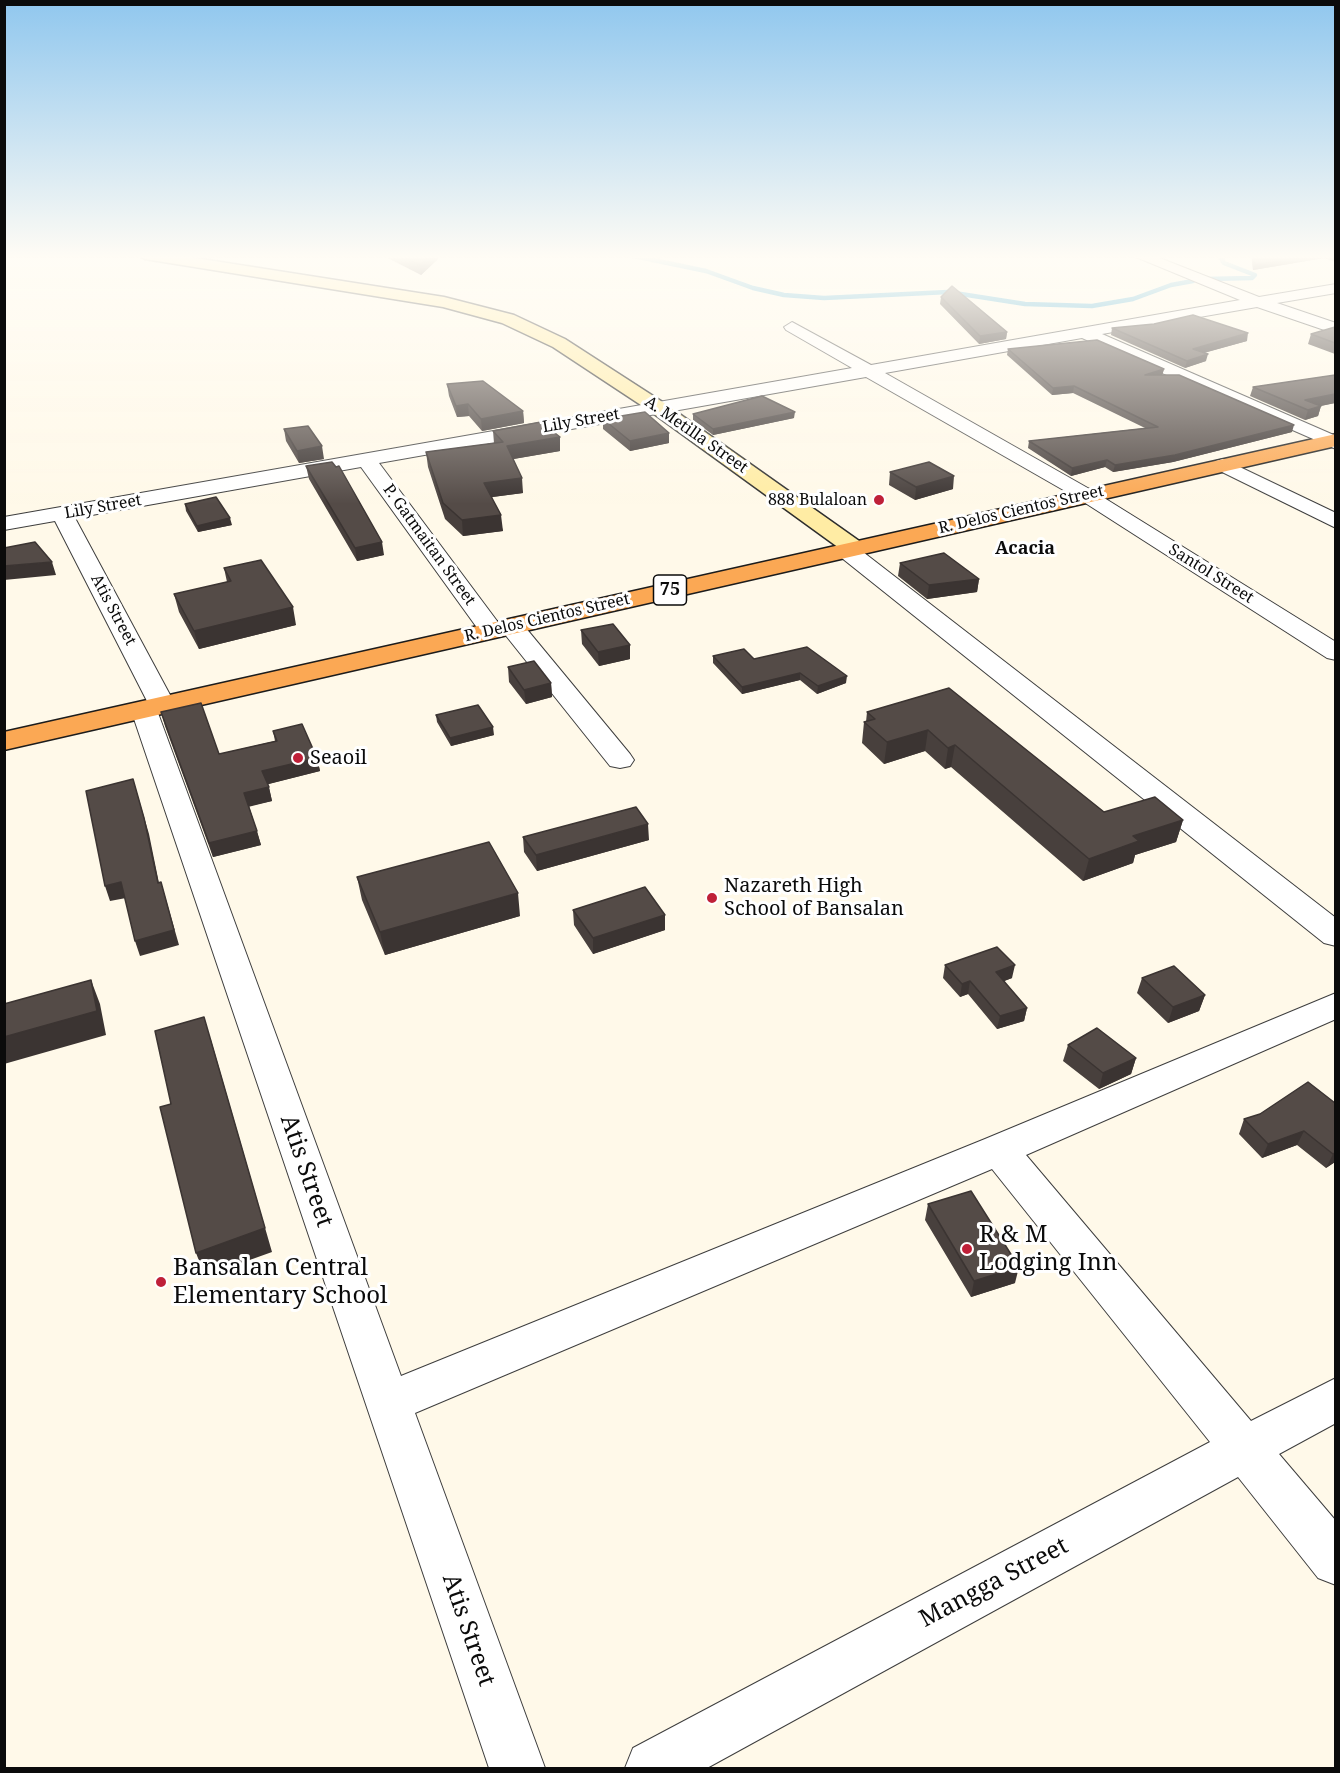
<!DOCTYPE html>
<style>
body{margin:0}
#map{position:relative;width:1340px;height:1773px;overflow:hidden;background:#fff9e9;font-family:"Noto Serif",serif}
canvas{display:block}
.frame{position:absolute;inset:0;border:6px solid #0b0b0b;pointer-events:none}
</style>
<div id="map">
<canvas width="1340" height="1773"></canvas>
<div class="frame"></div>
</div>
<script>
const ctx = document.querySelector('canvas').getContext('2d');
ctx.lineJoin = 'round';
function stroke(path, color, width, dash) { ctx.strokeStyle = color; ctx.lineWidth = width; ctx.lineCap = dash ? 'butt' : 'round'; ctx.setLineDash(dash || []); ctx.stroke(path); }
function fill(path, color) { ctx.fillStyle = color; ctx.fill(path, 'evenodd'); }
function label(font, color, halo, rows, align = 'center') {
  ctx.font = font + ' "Noto Serif",serif'; ctx.lineWidth = 6; ctx.setLineDash([]); ctx.textBaseline = 'middle'; ctx.strokeStyle = halo; ctx.fillStyle = color; for (const [text, x, y, turn = 0] of rows) {
    ctx.save(); ctx.translate(x, y); ctx.rotate((+turn || 0) * Math.PI / 180); ctx.textAlign = isNaN(turn) ? turn : align; if (halo) ctx.strokeText(text, 0, 0); ctx.fillText(text, 0, 0); ctx.restore();
  }
}
stroke(new Path2D(`
 M629 255 706 271 753 288 784 295 824 298 948 292 1025 304 1092 306 1133 299 1171 285 1193 281
 M1205 279 1252 278 1255 275 1224 263 1219 255`), '#31a2d1', 4.5);
const minor = new Path2D(`
 M1131 255H1152L1259 297 1336 284V293L1277 303 1336 323V334L1257 307 1102 334 1336 436V449L1082 338 885 373 1093 491 1336 642V660L1327 658 1079 499 866 377 379 463 500 625 502 621 511 619 520 621 630 754 634 760 630 766 620 768 610 766 503 632 501 636 492 638 483 636 361 467 75 518 176 706 172 712 158 713 401 1376 985 1139 1336 993V1019L1026 1155 1251 1421 1336 1378V1423L1279 1454 1336 1521V1585L1318 1578 1238 1477 707 1768H625L633 1748 1210 1442 992 1169 415 1413 545 1768H489L131 710 135 704 148 703 55 521 4 530V517L852 368 786 330 784 327 792 322 871 365 1240 300Z
 M1223 459 1336 513V528L1216 469 1213 465 1216 461Z
 M846 543 854 545 1336 918V946L1324 943 838 555 835 550 838 545Z`);
const secondary = new Path2D(`
 M138 255H176L444 297 514 315 565 339 664 403 862 543 866 548 862 553 854 555 846 553 650 411 553 347 502 323 443 307 145 259Z`);
const trunk = new Path2D(`
 M1336 434V446L4 750V732Z`);
stroke(minor, '#3e3e3e', 2);
stroke(secondary, '#2d2d2d', 3);
stroke(trunk, '#1c1c1c', 3);
fill(minor, '#fff');
fill(secondary, '#ffeca4');
fill(trunk, '#fba854');
fill(new Path2D(`
 M382 255H437L438 259 421 275Z
 M1251 255H1335V262L1324 258 1253 270Z
 M941 297 1007 332 1006 339 979 344 940 304Z
 M1335 327V354L1308 344 1311 334Z
 M1112 328 1247 341 1204 353 1206 361 1185 368 1111 335Z
 M1008 349 1164 369 1162 375 1292 432 1173 462 1113 472 1105 467 1071 476 1028 448 1029 441 1145 428 1073 393 1052 395 1007 355Z
 M1335 375V403L1321 406 1318 416 1305 420 1250 396 1253 387Z
 M447 384 523 411 524 423 482 431 469 416 457 417 449 396Z
 M693 414 794 418 713 435 693 420Z
 M603 419 669 443 630 451 603 429Z
 M284 429 324 459 299 463 286 441Z
 M493 431 560 451 513 459 523 493 492 497 503 531 463 536 445 519 428 467 426 452 494 443Z
 M306 466 384 555 357 561 309 479Z
 M890 472 953 489 915 500 889 485Z
 M185 504 232 525 198 532 186 511Z
 M900 563 979 579 977 592 927 599 898 576Z
 M224 568 296 625 199 649 179 612 174 594 227 582Z
 M581 630 630 645V659L599 666 582 644Z
 M713 656 754 659 846 683 817 694 800 680 742 694 713 663Z
 M508 667 551 683 552 697 526 704 509 682Z
 M949 688 1104 812 1183 820 1176 842 1135 855 1133 863 1083 881 951 767 945 769 925 751 884 764 862 743 864 722H866L867 712Z
 M161 712 219 754 275 741 273 731 317 758 320 771 268 784 272 801 249 806 261 845 213 857 165 726Z
 M436 715 494 735 451 746 437 722Z
 M523 837 649 840 537 871 524 852Z
 M357 877 520 916 385 955 362 900Z
 M573 910 665 915V930L593 954 574 925Z
 M945 965 1012 978 1004 981 1027 1008 1024 1021 997 1029 968 994 960 997 943 978Z
 M1142 978 1205 995 1199 1011 1168 1023 1137 993Z
 M1068 1045 1136 1058 1131 1074 1099 1089 1063 1061Z
 M1335 1103V1162L1326 1168 1297 1145 1262 1158 1239 1134 1244 1119 1260 1114Z
 M928 1204 1015 1283 971 1297 925 1220Z`), '#48403d');
fill(new Path2D(`
 M430 255H437L438 259 421 275 420 265Z
 M1313 255H1325L1324 258 1253 270 1255 265Z
 M1007 332 1006 339 979 344 980 336Z
 M1248 333 1247 341 1192 356 1193 349Z
 M1208 354 1206 361 1185 368 1187 361Z
 M1164 369 1162 376 1145 375Z
 M1074 386 1073 393 1052 395 1053 388Z
 M1335 394V403L1305 409V400Z
 M468 404 469 416 457 417 456 406Z
 M1321 406 1318 416 1305 420 1308 410Z
 M523 411 524 423 482 431 481 419Z
 M795 412 794 418 713 435V429Z
 M1294 425 1292 432 1173 462 1113 472 1115 465Z
 M669 433V443L630 451V441Z
 M560 437V451L508 460 507 446Z
 M322 446 324 459 299 463 297 451Z
 M1107 460 1105 467 1071 476 1072 468Z
 M954 476 953 489 915 500 916 487Z
 M522 478 523 493 485 498 484 483Z
 M501 515 503 531 463 536 462 520Z
 M230 518 232 525 198 532 197 526Z
 M382 542 384 555 357 561 355 548Z
 M52 562 56 575 4 580V566Z
 M979 579 977 592 927 599 929 585Z
 M293 607 296 625 199 649 194 631Z
 M630 645V659L599 666 598 652Z
 M800 673V680L742 694V687Z
 M847 676 846 683 817 694 818 686Z
 M551 683 552 697 526 704 524 690Z
 M493 727 494 735 451 746 450 738Z
 M928 730 925 751 884 764 887 742Z
 M955 745 951 767 945 769 948 748Z
 M317 758 320 771 265 785 262 771Z
 M133 779 149 834 162 898 158 883Z
 M269 787 272 801 248 807 244 793Z
 M1183 820 1176 842 1135 855 1133 863 1083 881 1089 859 1133 836Z
 M648 824 649 840 537 871 536 855Z
 M257 831 261 845 213 857 209 843Z
 M121 882 126 898 110 901 105 886Z
 M161 882 179 945 140 956 135 941Z
 M518 893 520 916 385 955 380 932Z
 M665 915V930L593 954V938Z
 M1015 965 1012 978 994 985 996 972Z
 M91 980 100 1004 106 1035 4 1064V1037Z
 M970 981 968 994 960 997 962 984Z
 M1205 995 1199 1011 1168 1023 1173 1007Z
 M1027 1008 1024 1021 997 1029 1000 1016Z
 M211 1040 272 1252 205 1276 196 1253Z
 M1136 1058 1131 1074 1099 1089 1103 1073Z
 M1304 1131 1297 1145 1262 1158 1268 1144Z
 M1335 1153V1162L1326 1168 1333 1154Z
 M1019 1267 1015 1283 971 1297 974 1281Z`), '#3b3432');
const building = new Path2D(`
 M400 255H430L420 265Z
 M1253 255H1313L1255 265Z
 M952 286 1007 332 980 336 941 297Z
 M1193 315 1248 333 1193 349 1208 354 1187 361 1112 328 1154 324Z
 M1335 327V343L1311 334Z
 M1097 340 1164 369 1145 375H1179L1294 425 1175 455 1115 465 1107 460 1072 468 1029 441 1158 427 1074 386 1053 388 1008 349Z
 M1335 375V394L1305 400 1321 406 1308 410 1253 387Z
 M483 381 523 411 481 419 468 404 456 406 447 384Z
 M762 396 795 412 713 429 693 414Z
 M645 412 669 433 630 441 603 419Z
 M541 422 560 437 507 446 522 478 484 483 501 515 462 520 443 503 426 452 503 442 493 431Z
 M308 426 322 446 297 451 284 429Z
 M332 462 336 467 339 466 382 542 355 548 306 466Z
 M929 462 954 476 916 487 890 472Z
 M216 497 230 518 197 526 185 504Z
 M35 542 52 562 4 566V548Z
 M944 553 979 579 929 585 900 563Z
 M261 560 293 607 194 631 174 594 231 581 224 568Z
 M613 624 630 645 598 652 581 630Z
 M807 647 847 676 818 686 800 673 742 687 713 656 744 649 754 659Z
 M534 661 551 683 524 690 508 667Z
 M949 688 1104 812 1155 797 1183 820 1133 836 1139 841 1089 859 955 745 948 748 928 730 887 742 864 722 875 719 867 712Z
 M201 703 219 754 277 741 273 731 302 724 317 758 262 771 269 787 244 793 257 831 209 843 161 712Z
 M478 705 493 727 450 738 436 715Z
 M133 779 144 818 158 883 161 882 174 930 135 941 121 882 105 886 86 791Z
 M636 807 648 824 536 855 523 837Z
 M489 842 518 893 380 932 357 877Z
 M645 887 665 915 593 938 573 910Z
 M997 947 1015 965 996 972 1027 1008 1000 1016 970 981 962 984 945 965Z
 M1174 966 1205 995 1173 1007 1142 978Z
 M91 980 97 1011 4 1037V1004Z
 M204 1017 265 1228 196 1253 160 1107 171 1104 155 1031Z
 M1097 1028 1136 1058 1103 1073 1068 1045Z
 M1308 1082 1335 1103V1153L1333 1154 1304 1131 1268 1144 1244 1119 1260 1114Z
 M971 1191 1019 1267 974 1281 928 1204Z`);
fill(building, '#544b47');
stroke(building, '#3b3432', 1.5);
const sky = ctx.createLinearGradient(0, 0, 0, 504);
sky.addColorStop(0, '#90c7ee');
sky.addColorStop(0.51, '#fffcf5');
sky.addColorStop(1, '#fffcf500');
ctx.fillStyle = sky;
ctx.fillRect(0, 0, 1340, 504);
for (const [x, y, r, color] of [
 [879,500,6,"#bf2038"],
 [298,758,6,"#bf2038"],
 [712,898,6,"#bf2038"],
 [967,1249,6,"#bf2038"],
 [161,1282,6,"#bf2038"]
]) { const dot = new Path2D(); dot.arc(x, y, r, 0, 2 * Math.PI); ctx.fillStyle = color; ctx.fill(dot); stroke(dot, '#fff', 2); }
label('16px', '#0b0b0b', '#fff', [
 ["Lily Street",581,421,-10],
 ["A. Metilla Street",696,435,35],
 ["Lily Street",103,507,-10],
 ["R. Delos Cientos Street",1021,510,-13],
 ["P. Gatmaitan Street",429,545,54],
 ["Santol Street",1211,574,32],
 ["Atis Street",113,610,62],
 ["R. Delos Cientos Street",547,618,-13]
]);
label('16px', '#0b0b0b', '#fff', [
 ["888 Bulaloan",867,500]
], 'right');
label('bold 18px', '#0b0b0b', '#fff', [
 ["Acacia",1025,549]
]);
for (const [x, y, w] of [
 [670,590,33]
]) { const box = new Path2D(); box.roundRect(x - w / 2, y - 15, w, 30, 4.5); ctx.fillStyle = '#fff'; ctx.fill(box); stroke(box, '#0b0b0b', 1.5); }
label('bold 18px', '#0b0b0b', null, [
 ["75",670,590]
]);
label('20px', '#0b0b0b', '#fff', [
 ["Seaoil",310,758],
 ["Nazareth High",724,886],
 ["School of Bansalan",724,909]
], 'left');
label('24px', '#0b0b0b', '#fff', [
 ["Atis Street",306,1171,71],
 ["Mangga Street",994,1583,-28],
 ["Atis Street",468,1630,71]
]);
label('24px', '#0b0b0b', '#fff', [
 ["R & M",979,1235],
 ["Lodging Inn",979,1263],
 ["Bansalan Central",173,1268],
 ["Elementary School",173,1296]
], 'left');
</script>
